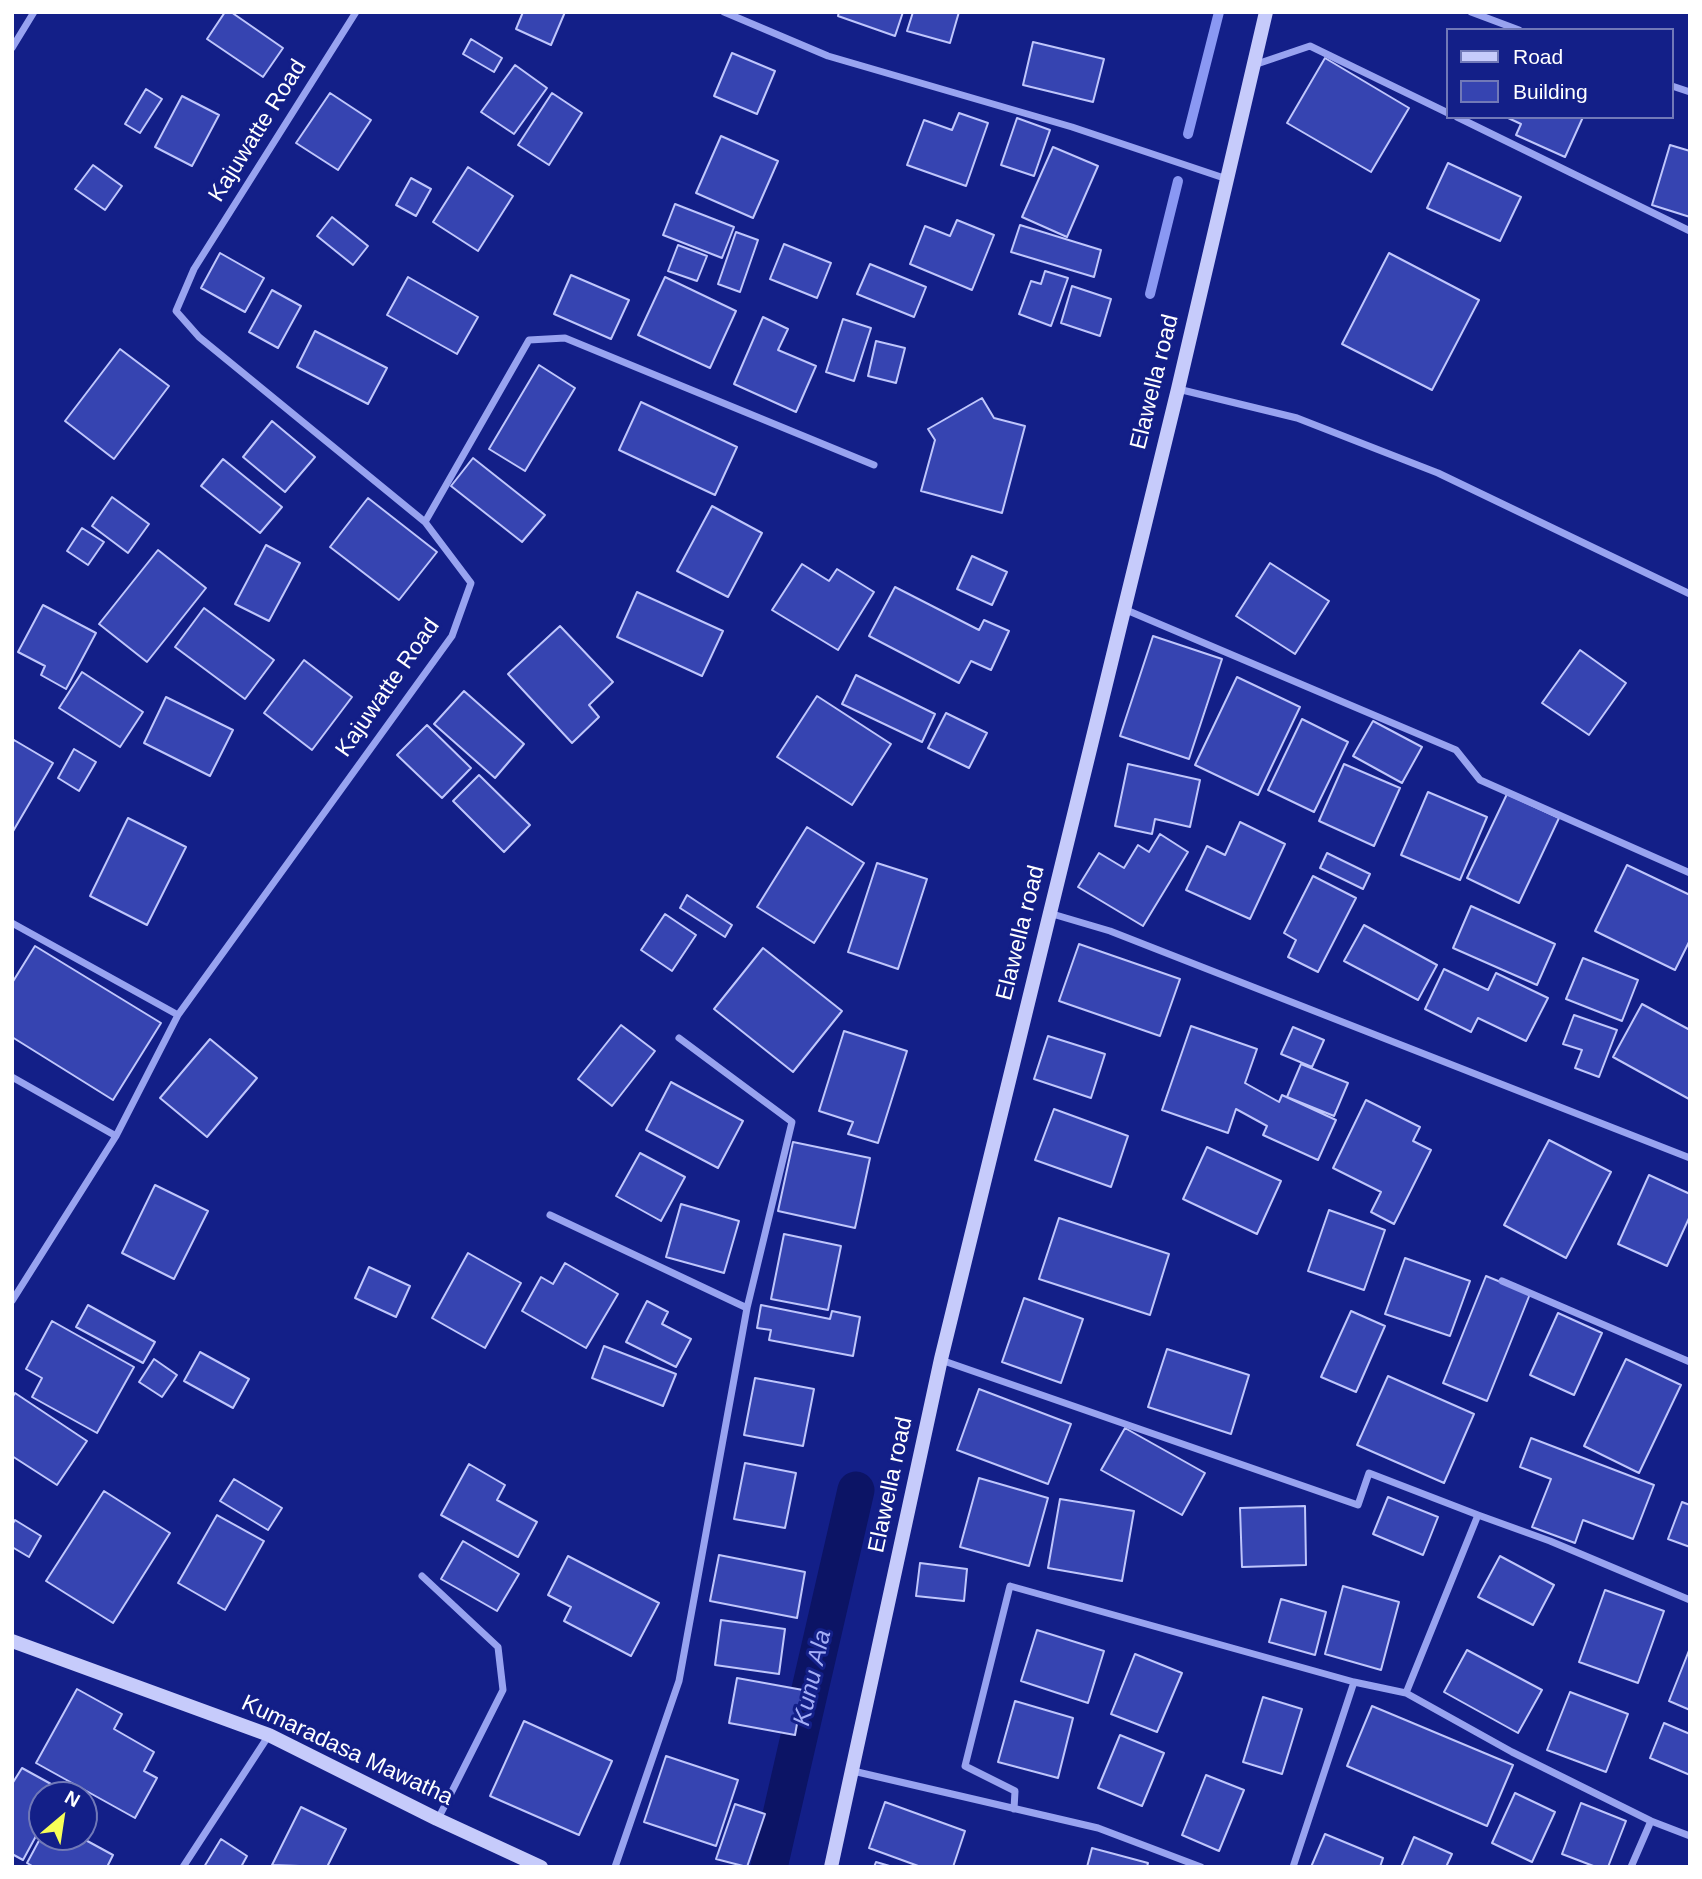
<!DOCTYPE html>
<style>
body{margin:0}
#map{position:relative;width:1702px;height:1879px;overflow:hidden;background:#131f88;font-family:Helvetica,sans-serif}
canvas{display:block}
.frame{position:absolute;inset:0;border:14px solid #fff;pointer-events:none}
.legend{position:absolute;left:1446px;top:28px;width:228px;height:91px;box-sizing:border-box;background:#131f88;border:2px solid #7179b8;margin:0;padding:9px 12px;list-style:none;font-size:21px;color:#fff}
.legend li{display:flex;align-items:center;gap:14px;height:35px}
.legend b{width:35px;border:2px solid #7179b8}
.north{position:absolute;left:28px;top:1781px;width:70px;height:70px;box-sizing:border-box;background:#131f88;border:2px solid #7179b8;border-radius:50%;rotate:29deg;font-size:19px;font-weight:700;line-height:28px;text-align:center;color:#fff}
.north::after{content:'';display:block;margin:auto;width:24px;height:32px;background:#f7ff57;clip-path:polygon(50% 0,100% 100%,50% 72%,0 100%)}
</style>
<div id="map">
<canvas width="1702" height="1879"></canvas>
<div class="frame"></div>
<ul class="legend">
<li><b style="height:9px;background:#c6cbfb"></b>Road</li>
<li><b style="height:19px;background:#3644b1"></b>Building</li>
</ul>
<div class="north">N</div>
</div>
<script>
const ctx = document.querySelector('canvas').getContext('2d');
ctx.lineJoin = 'round';
function stroke(path, color, width, dash) { ctx.strokeStyle = color; ctx.lineWidth = width; ctx.lineCap = dash ? 'butt' : 'round'; ctx.setLineDash(dash || []); ctx.stroke(path); }
function fill(path, color) { ctx.fillStyle = color; ctx.fill(path, 'evenodd'); }
function label(font, color, halo, rows, align = 'center') {
  ctx.font = font + ' Helvetica,sans-serif'; ctx.lineWidth = 6; ctx.setLineDash([]); ctx.textBaseline = 'middle'; ctx.strokeStyle = halo; ctx.fillStyle = color; for (const [text, x, y, turn = 0] of rows) {
    ctx.save(); ctx.translate(x, y); ctx.rotate((+turn || 0) * Math.PI / 180); ctx.textAlign = isNaN(turn) ? turn : align; if (halo) ctx.strokeText(text, 0, 0); ctx.fillText(text, 0, 0); ctx.restore();
  }
}
stroke(new Path2D(`
 M1188 134 1219 12
 M1150 294 1178 181`), '#8a98f3', 10);
stroke(new Path2D(`
 M769 1867 856 1490`), '#0c1465', 37);
const building = new Path2D(`
 M225 12H231L283 48 263 77 207 39Z
 M523 12H565L551 45 516 29Z
 M839 12H903L895 36 838 16Z
 M913 12H959L950 43 907 31Z
 M471 39 502 58 494 72 463 54Z
 M1033 42 1104 59 1093 102 1023 85Z
 M732 53 775 71 757 114 714 96Z
 M1325 58 1409 108 1371 172 1287 123Z
 M515 65 547 88 514 134 481 112Z
 M146 89 162 99 140 133 125 124Z
 M330 93 371 120 338 170 296 143Z
 M552 93 582 113 549 165 518 145Z
 M182 96 219 115 192 166 155 147Z
 M959 113 988 123 966 186 907 165 924 120 952 130Z
 M1506 117H1583L1565 157 1516 135 1521 124Z
 M1017 118 1050 130 1034 176 1001 165Z
 M721 136 778 161 753 218 696 193Z
 M1670 145 1690 151V217L1652 205Z
 M1053 147 1098 166 1067 237 1022 217Z
 M1448 163 1521 197 1500 241 1427 208Z
 M93 165 122 186 105 210 75 189Z
 M468 167 513 196 478 251 433 222Z
 M411 178 431 189 416 216 396 205Z
 M675 204 734 227 722 258 663 235Z
 M332 217 368 246 353 265 317 236Z
 M957 220 994 235 972 290 910 264 925 226 950 236Z
 M1020 225 1101 250 1094 277 1011 252Z
 M736 232 758 240 740 292 718 284Z
 M784 244 831 263 817 298 770 279Z
 M678 245 707 256 697 281 668 271Z
 M220 253 264 278 245 312 201 288Z
 M1389 253 1479 300 1432 390 1342 344Z
 M870 264 926 287 914 317 857 294Z
 M1045 271 1068 278 1051 326 1019 314 1031 281 1041 284Z
 M571 275 629 300 611 339 554 314Z
 M408 277 478 317 457 354 387 315Z
 M665 277 736 311 710 368 638 335Z
 M1072 286 1111 299 1100 336 1061 323Z
 M272 290 301 306 278 348 249 332Z
 M763 317 788 329 778 350 816 366 796 412 734 384Z
 M843 319 871 328 854 381 826 372Z
 M315 331 387 368 368 404 297 367Z
 M876 341 905 348 896 383 868 376Z
 M120 349 169 386 114 459 65 421Z
 M539 365 575 388 525 471 489 449Z
 M982 398 994 418 1025 426 1002 513 921 491 935 440 928 429Z
 M641 402 737 447 715 495 619 450Z
 M272 421 315 457 285 492 243 457Z
 M473 458 545 515 522 542 451 486Z
 M223 459 282 507 260 533 201 486Z
 M112 497 149 524 128 553 92 526Z
 M368 498 437 552 399 600 330 547Z
 M712 506 762 533 728 597 677 571Z
 M82 528 104 542 88 565 67 551Z
 M266 545 300 563 269 621 235 604Z
 M158 550 206 588 147 662 99 624Z
 M972 556 1007 572 992 605 957 589Z
 M1270 563 1329 601 1295 654 1236 616Z
 M802 564 829 581 837 569 874 592 838 650 772 610Z
 M895 587 979 630 984 620 1009 631 991 670 971 661 959 683 869 636Z
 M637 592 723 631 702 676 617 637Z
 M43 605 96 633 66 689 41 675 45 666 18 652Z
 M204 608 274 660 245 699 175 647Z
 M560 626 613 682 589 705 599 717 572 743 508 674Z
 M1153 636 1222 659 1189 759 1120 736Z
 M1580 650 1626 683 1589 735 1542 703Z
 M304 660 352 697 312 750 264 713Z
 M82 672 143 712 120 747 59 708Z
 M856 675 935 714 922 742 842 704Z
 M1237 677 1300 707 1258 795 1195 765Z
 M464 691 524 744 495 778 434 724Z
 M817 696 891 744 852 805 777 757Z
 M166 697 233 730 210 776 144 743Z
 M946 713 987 733 969 768 928 748Z
 M1302 719 1348 742 1314 812 1268 790Z
 M1373 721 1422 747 1402 783 1353 756Z
 M427 725 471 768 442 798 397 755Z
 M14 740 53 763 12 833V744Z
 M74 749 96 762 79 791 58 778Z
 M1128 764 1200 780 1190 827 1155 819 1152 834 1115 826Z
 M1344 764 1400 788 1374 846 1319 821Z
 M479 775 530 825 504 852 453 801Z
 M1428 792 1487 817 1460 880 1401 855Z
 M1507 794 1559 818 1519 903 1467 878Z
 M128 818 186 847 147 925 90 896Z
 M1240 822 1285 844 1250 919 1186 890 1207 846 1225 855Z
 M807 827 864 863 814 943 757 907Z
 M1160 834 1188 852 1143 926 1078 887 1099 853 1124 868 1138 845 1149 852Z
 M1327 853 1370 874 1363 889 1320 868Z
 M877 863 927 879 898 969 848 952Z
 M1627 865 1690 895V940L1675 970 1595 931Z
 M1313 876 1356 898 1318 972 1288 957 1296 940 1284 933Z
 M687 895 732 925 725 937 680 908Z
 M1471 906 1555 944 1537 985 1453 948Z
 M665 914 696 935 672 971 641 950Z
 M1364 925 1437 965 1418 1000 1344 961Z
 M1079 944 1180 979 1160 1036 1059 1001Z
 M35 946 161 1023 113 1100 12 1037V983Z
 M763 948 842 1011 793 1072 714 1009Z
 M1583 958 1638 980 1622 1021 1566 999Z
 M1444 969 1488 990 1496 973 1548 998 1526 1041 1478 1018 1471 1032 1425 1009Z
 M1642 1004 1690 1030 1689 1099 1613 1057Z
 M1574 1015 1617 1030 1599 1077 1575 1068 1582 1050 1563 1044Z
 M621 1025 655 1051 612 1106 578 1079Z
 M1191 1026 1257 1049 1245 1083 1279 1102 1282 1095 1336 1120 1318 1160 1263 1135 1267 1126 1236 1109 1228 1133 1162 1110Z
 M1293 1027 1324 1040 1312 1067 1281 1054Z
 M844 1031 907 1051 878 1143 848 1134 853 1122 819 1111Z
 M1048 1036 1105 1054 1091 1098 1034 1079Z
 M210 1039 257 1078 207 1137 160 1098Z
 M1301 1064 1348 1083 1334 1116 1287 1097Z
 M671 1082 743 1121 718 1168 646 1130Z
 M1366 1100 1420 1127 1413 1141 1431 1150 1394 1224 1371 1212 1381 1192 1333 1168Z
 M1054 1109 1128 1136 1111 1187 1035 1160Z
 M1549 1140 1611 1172 1566 1258 1504 1225Z
 M793 1142 870 1158 855 1228 778 1211Z
 M1207 1147 1281 1181 1257 1234 1183 1199Z
 M640 1153 685 1177 661 1221 616 1196Z
 M1649 1175 1690 1194V1216L1667 1266 1618 1244Z
 M155 1185 208 1211 174 1279 122 1253Z
 M681 1204 739 1221 724 1273 666 1257Z
 M1329 1210 1385 1230 1364 1290 1308 1271Z
 M1059 1218 1169 1254 1150 1315 1039 1279Z
 M784 1234 841 1246 828 1310 771 1299Z
 M468 1253 521 1283 485 1348 432 1318Z
 M1405 1258 1470 1281 1450 1336 1385 1314Z
 M565 1263 618 1294 586 1348 522 1311 541 1277 553 1284Z
 M369 1267 410 1286 396 1317 355 1298Z
 M1486 1276 1530 1294 1487 1401 1443 1383Z
 M1024 1298 1083 1319 1061 1383 1002 1362Z
 M647 1301 668 1312 662 1324 691 1339 676 1367 626 1342Z
 M88 1305 155 1342 143 1363 76 1327Z
 M761 1305 830 1319 832 1311 860 1317 853 1356 769 1340 771 1330 757 1328Z
 M1351 1311 1385 1326 1356 1392 1321 1377Z
 M1558 1313 1602 1333 1574 1395 1530 1375Z
 M52 1321 134 1367 97 1433 32 1397 42 1378 26 1369Z
 M604 1346 676 1374 663 1406 592 1378Z
 M1167 1349 1249 1375 1231 1434 1148 1407Z
 M200 1352 249 1379 233 1408 184 1381Z
 M154 1359 177 1375 162 1397 139 1382Z
 M1626 1359 1681 1385 1639 1473 1584 1446Z
 M1388 1376 1474 1414 1444 1483 1357 1445Z
 M755 1378 814 1389 803 1446 744 1435Z
 M979 1389 1071 1424 1048 1484 957 1450Z
 M15 1393 87 1441 57 1485 12 1456V1398Z
 M1125 1428 1205 1473 1182 1515 1101 1470Z
 M1531 1438 1654 1485 1633 1539 1583 1520 1575 1543 1532 1527 1551 1479 1520 1467Z
 M745 1463 796 1473 785 1528 734 1519Z
 M469 1464 505 1485 497 1500 537 1522 518 1557 441 1515Z
 M979 1478 1048 1498 1029 1566 960 1547Z
 M234 1479 282 1508 268 1530 220 1501Z
 M104 1491 170 1533 113 1623 46 1581Z
 M1388 1497 1438 1517 1423 1555 1373 1534Z
 M1060 1499 1134 1511 1122 1581 1048 1568Z
 M1682 1502 1690 1505V1547L1668 1539Z
 M1305 1506 1306 1565 1242 1567 1240 1508Z
 M217 1515 264 1541 225 1610 178 1583Z
 M15 1520 41 1536 29 1557 12 1547V1525Z
 M463 1541 519 1574 497 1611 441 1579Z
 M719 1555 805 1572 797 1618 710 1601Z
 M568 1556 659 1603 631 1656 564 1621 571 1607 548 1595Z
 M1500 1556 1554 1585 1533 1625 1478 1597Z
 M920 1563 967 1569 964 1601 916 1596Z
 M1343 1586 1399 1602 1381 1670 1325 1654Z
 M1605 1590 1664 1611 1638 1683 1579 1662Z
 M1281 1599 1326 1612 1315 1655 1269 1642Z
 M721 1620 785 1629 779 1674 715 1665Z
 M1037 1630 1104 1651 1088 1703 1021 1681Z
 M1690 1648V1710L1669 1701Z
 M1467 1650 1542 1690 1518 1733 1444 1692Z
 M1135 1654 1182 1673 1157 1732 1111 1714Z
 M737 1678 803 1690 795 1735 729 1723Z
 M77 1689 122 1714 114 1729 154 1752 144 1771 157 1778 135 1818 36 1763Z
 M1570 1692 1628 1714 1606 1772 1547 1750Z
 M1263 1697 1302 1709 1282 1774 1243 1762Z
 M1015 1701 1073 1718 1058 1778 998 1762Z
 M1372 1706 1513 1765 1487 1826 1347 1766Z
 M524 1721 612 1761 579 1835 490 1796Z
 M1664 1723 1690 1734V1775L1650 1758Z
 M1120 1735 1164 1753 1142 1806 1098 1788Z
 M666 1756 738 1780 716 1846 644 1822Z
 M22 1768 71 1795H42V1825L23 1860 12 1854V1784Z
 M1206 1775 1244 1790 1219 1851 1182 1835Z
 M1515 1793 1555 1812 1532 1862 1492 1843Z
 M885 1802 965 1831 953 1867H921L869 1848Z
 M1581 1803 1626 1821 1608 1867H1596L1562 1854Z
 M735 1804 765 1814 747 1867 716 1859Z
 M301 1807 346 1829 327 1867 272 1865Z
 M1325 1834 1383 1858 1380 1867H1311Z
 M42 1835V1837H80L113 1855 107 1867H34L27 1863Z
 M1414 1837 1452 1854 1446 1867H1401Z
 M221 1839 247 1856 241 1867H204Z
 M1092 1848 1148 1863 1147 1867H1087Z
 M876 1862 893 1867H874Z`);
fill(building, '#3644b1');
stroke(building, '#bfc6fc', 2);
stroke(new Path2D(`
 M724 12 828 56 1072 127 1227 179
 M1471 12 1519 30
 M12 48 34 12
 M1254 65 1310 46 1448 113
 M1672 86 1690 92
 M1457 117 1690 231
 M1178 389 1297 418 1438 473 1690 594
 M425 522 529 340 565 338 874 465
 M1124 609 1456 750 1480 780 1690 873
 M1049 913 1110 931 1690 1158
 M12 923 178 1015
 M12 1077 116 1136
 M550 1215 747 1308
 M1502 1281 1690 1362
 M12 1301 116 1136 178 1015 452 636 471 583 425 522 199 337 176 311 194 269 356 12
 M941 1360 1358 1505 1369 1473 1478 1515
 M422 1576 498 1647 503 1690 438 1819
 M1406 1693 1478 1515 1550 1541 1690 1600
 M853 1771 1098 1828 1201 1867
 M1014 1809 1015 1791 965 1766 1010 1586 1354 1682
 M183 1867 269 1735
 M615 1867 679 1681 747 1308 792 1122 679 1038
 M1293 1867 1354 1682 1406 1693 1512 1752 1651 1821 1690 1836
 M1631 1867 1651 1821`), '#98a3f0', 7);
stroke(new Path2D(`
 M12 1641 269 1735 437 1819 541 1867
 M831 1867 941 1359 1178 389 1266 12`), '#c6cbfb', 14);
label('23px', '#fff', '#131f88', [
 ["Kajuwatte Road",258,131,-58],
 ["Elawella road",1155,382,-76],
 ["Kajuwatte Road",388,688,-55],
 ["Elawella road",1021,933,-76],
 ["Elawella road",891,1485,-78],
 ["Kumaradasa Mawatha",347,1751,25]
]);
label('italic 24px', '#a4aef7', '#131f88', [
 ["Kunu Ala",813,1678,-77]
]);
</script>
